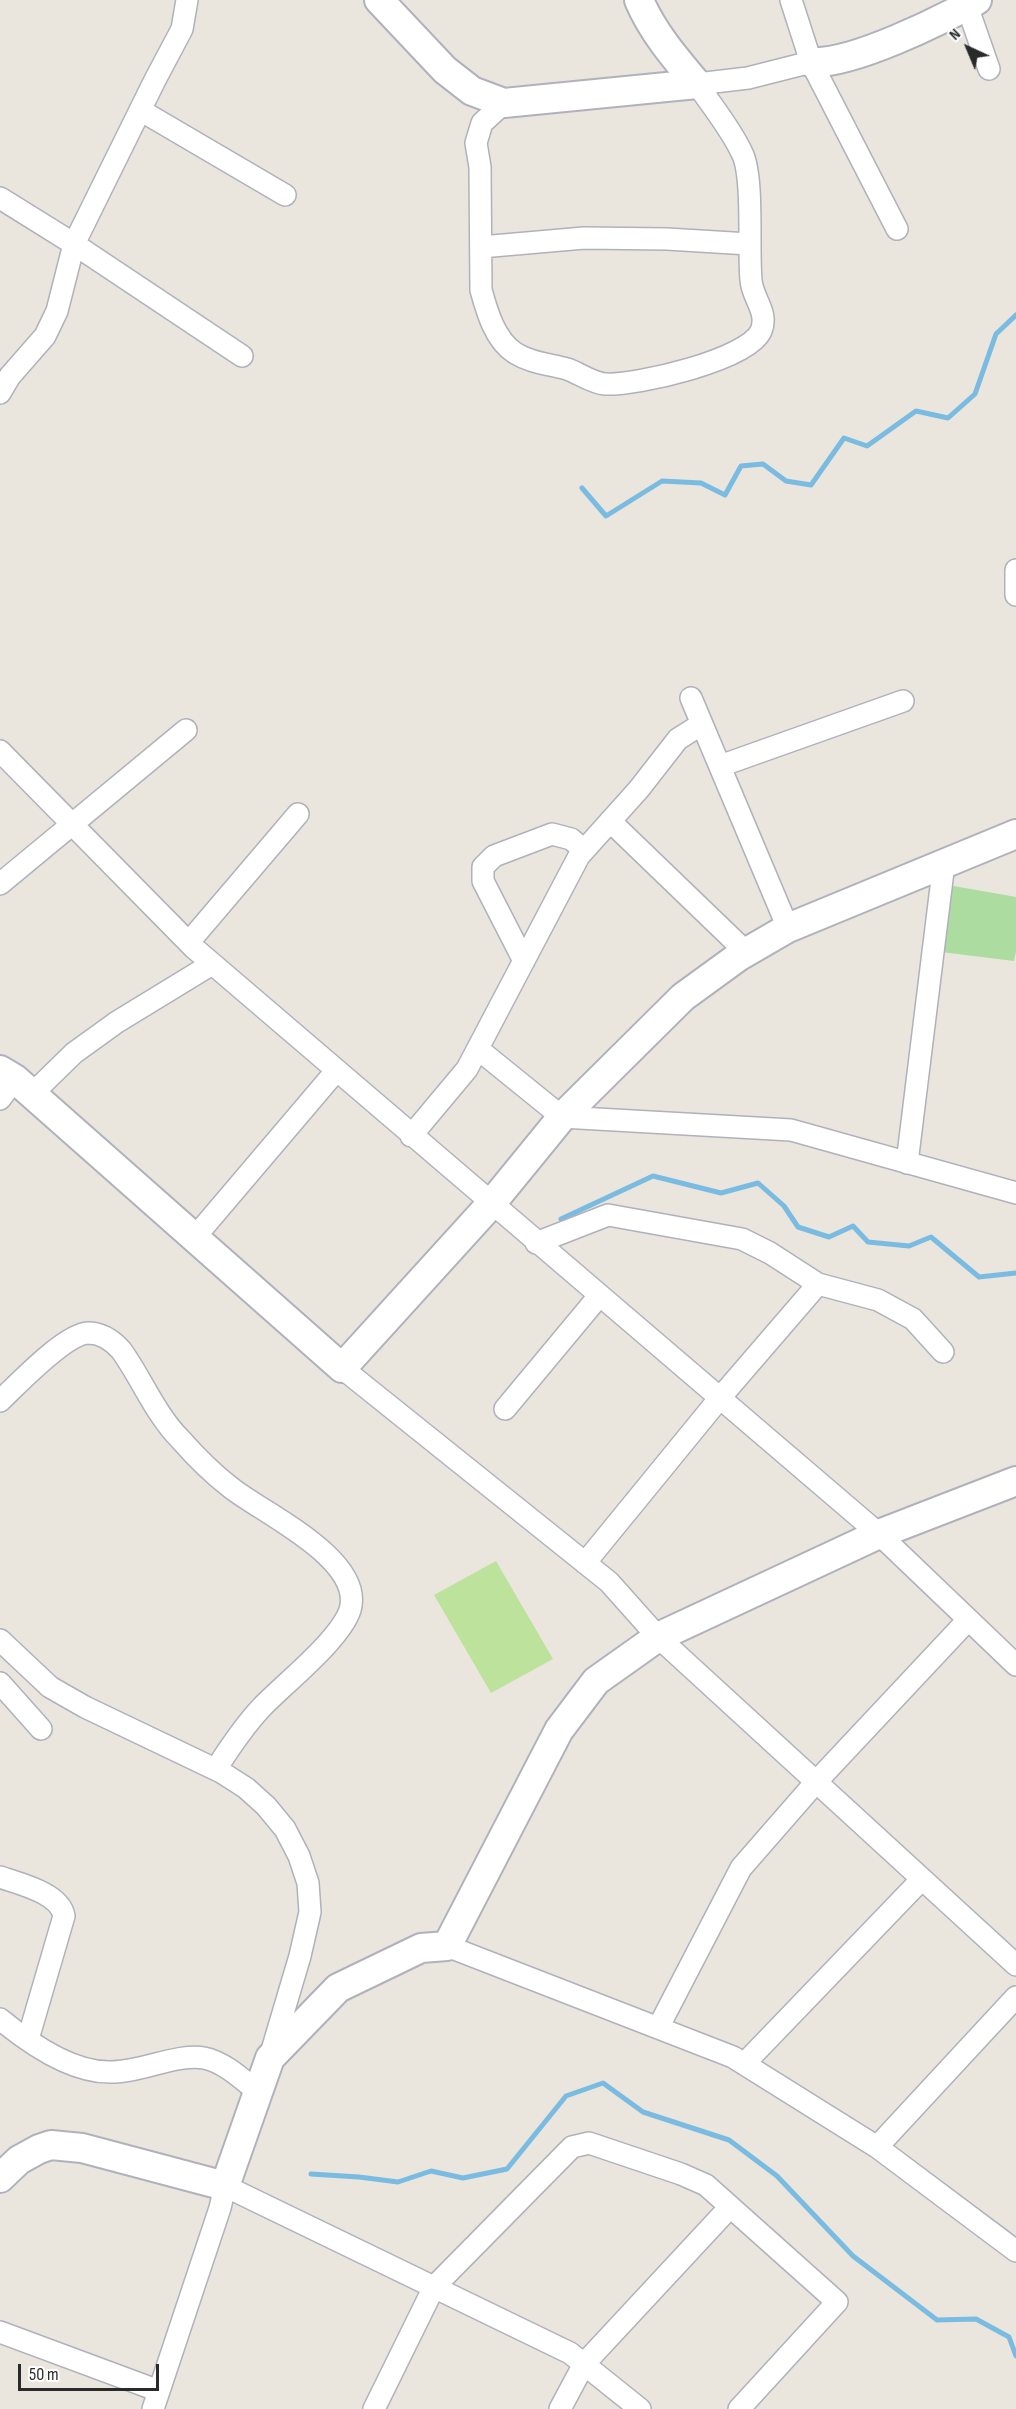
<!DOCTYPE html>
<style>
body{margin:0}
#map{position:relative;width:1016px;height:2409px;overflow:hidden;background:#eae6dd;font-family:"Sofia Sans Condensed",sans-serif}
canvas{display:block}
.north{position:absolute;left:938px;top:18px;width:60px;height:60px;-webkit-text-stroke:4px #fff;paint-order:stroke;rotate:316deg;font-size:16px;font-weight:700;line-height:24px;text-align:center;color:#2a2a2a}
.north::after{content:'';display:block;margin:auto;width:21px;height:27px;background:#2a2a2a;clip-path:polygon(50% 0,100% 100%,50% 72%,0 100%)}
.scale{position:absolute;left:18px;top:2364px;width:141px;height:27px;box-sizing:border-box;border:3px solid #2a2a2a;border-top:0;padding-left:8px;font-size:18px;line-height:21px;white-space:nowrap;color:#2a2a2a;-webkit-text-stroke:4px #fff;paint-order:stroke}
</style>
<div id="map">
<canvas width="1016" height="2409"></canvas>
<div class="north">N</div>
<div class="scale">50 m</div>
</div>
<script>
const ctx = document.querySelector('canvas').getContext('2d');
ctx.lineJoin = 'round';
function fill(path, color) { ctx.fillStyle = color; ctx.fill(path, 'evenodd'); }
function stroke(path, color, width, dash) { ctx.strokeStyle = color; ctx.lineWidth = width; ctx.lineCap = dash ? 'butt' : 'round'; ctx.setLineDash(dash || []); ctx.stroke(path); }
fill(new Path2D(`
 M948 885 1016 897V951L1014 961 941 952Z`), '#acdc9f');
fill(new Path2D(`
 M496 1561 553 1659 491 1693 434 1595Z`), '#bce29b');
stroke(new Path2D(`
 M582 488 606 516 662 481 701 483 725 495 741 466 763 464 786 481 811 485 844 438 867 446 916 411 948 418 975 394 996 334 1016 315
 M561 1219 653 1176 721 1193 758 1183 784 1206 798 1227 829 1237 853 1226 868 1242 909 1246 931 1237 979 1277 1016 1273
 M311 2174 359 2177 398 2182 431 2171 463 2178 507 2169 566 2096 603 2083 643 2112 729 2140 777 2176 853 2256 937 2320 976 2319 1009 2337 1016 2356`), '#7abbe2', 5);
const street = new Path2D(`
 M965 0 989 69
 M811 62 897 229
 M504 103 482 123 476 143 480 167 481 290C487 312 495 340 515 353 531 363 549 364 567 369 579 373 592 383 605 384 635 386 748 360 761 331 769 312 752 298 751 280 748 250 754 176 742 153 731 129 712 106 697 84L748 78 811 62 791 0
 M140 110 285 195
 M0 198 74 244 242 356
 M481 247 584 238 667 239 749 244
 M0 393 10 376 45 336 57 311 74 244 155 80 182 29 187 0
 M1016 570V595
 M691 698 788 928
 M0 751 194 948 879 1534 1016 1665
 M720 766 903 701
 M610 821 746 952
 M0 884 186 730
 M189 942 298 814
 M524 961 483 881V867L494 856 552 834 571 839 584 850
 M478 1049 562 1117 791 1130 1016 1193
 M32 1094 74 1053 117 1022 212 964
 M0 1099 15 1079
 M411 1136 467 1069 579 856 639 789 678 739 702 724
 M907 1163 944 863
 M195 1237 336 1071
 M536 1243 608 1215 742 1239 770 1253 818 1284 878 1300 913 1319 943 1352
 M342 1368 609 1582 658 1637 1016 1965
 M0 1401C18 1384 65 1334 88 1333 102 1333 112 1340 121 1350 142 1379 155 1414 181 1440 196 1457 212 1473 230 1487 262 1513 365 1559 350 1610 340 1640 285 1683 262 1707 244 1726 230 1747 216 1769
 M505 1409 599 1296
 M585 1563 719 1399 818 1284
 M0 1640 50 1687 85 1707 221 1772 246 1788 266 1806 285 1829 299 1856 308 1883 310 1912 300 1956 270 2057
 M0 1683 41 1729
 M0 1877C20 1884 60 1893 64 1916L28 2039
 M447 1946 733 2057 877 2147 1016 2251
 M0 2019C29 2043 70 2072 109 2072 139 2073 178 2053 204 2058 224 2062 242 2079 258 2092
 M658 2028 741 1868 816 1782 967 1621
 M744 2064 922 1879
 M877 2147 1016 1997
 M0 2332 159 2391
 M153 2409 220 2208 225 2186 570 2353 640 2409
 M374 2409 434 2287 572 2147 589 2143 681 2174 706 2185 837 2302 739 2409
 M560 2409 584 2364 730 2207`);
const secondary = new Path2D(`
 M379 0 445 70 472 91 504 103 697 84
 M639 0C652 31 675 58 697 84
 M811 62C851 65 940 21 977 0
 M0 1070 15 1079 342 1368 491 1204 562 1117 683 997 738 957 788 928 1016 834
 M0 2178 19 2160 39 2149 51 2145 82 2148 225 2186 270 2058 338 1988 421 1948 447 1946 559 1730 596 1681 658 1637 879 1534 1016 1481`);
stroke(street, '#b0b1bc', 24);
stroke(secondary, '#b0b1bc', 32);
stroke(street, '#fff', 21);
stroke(secondary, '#fff', 28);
</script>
